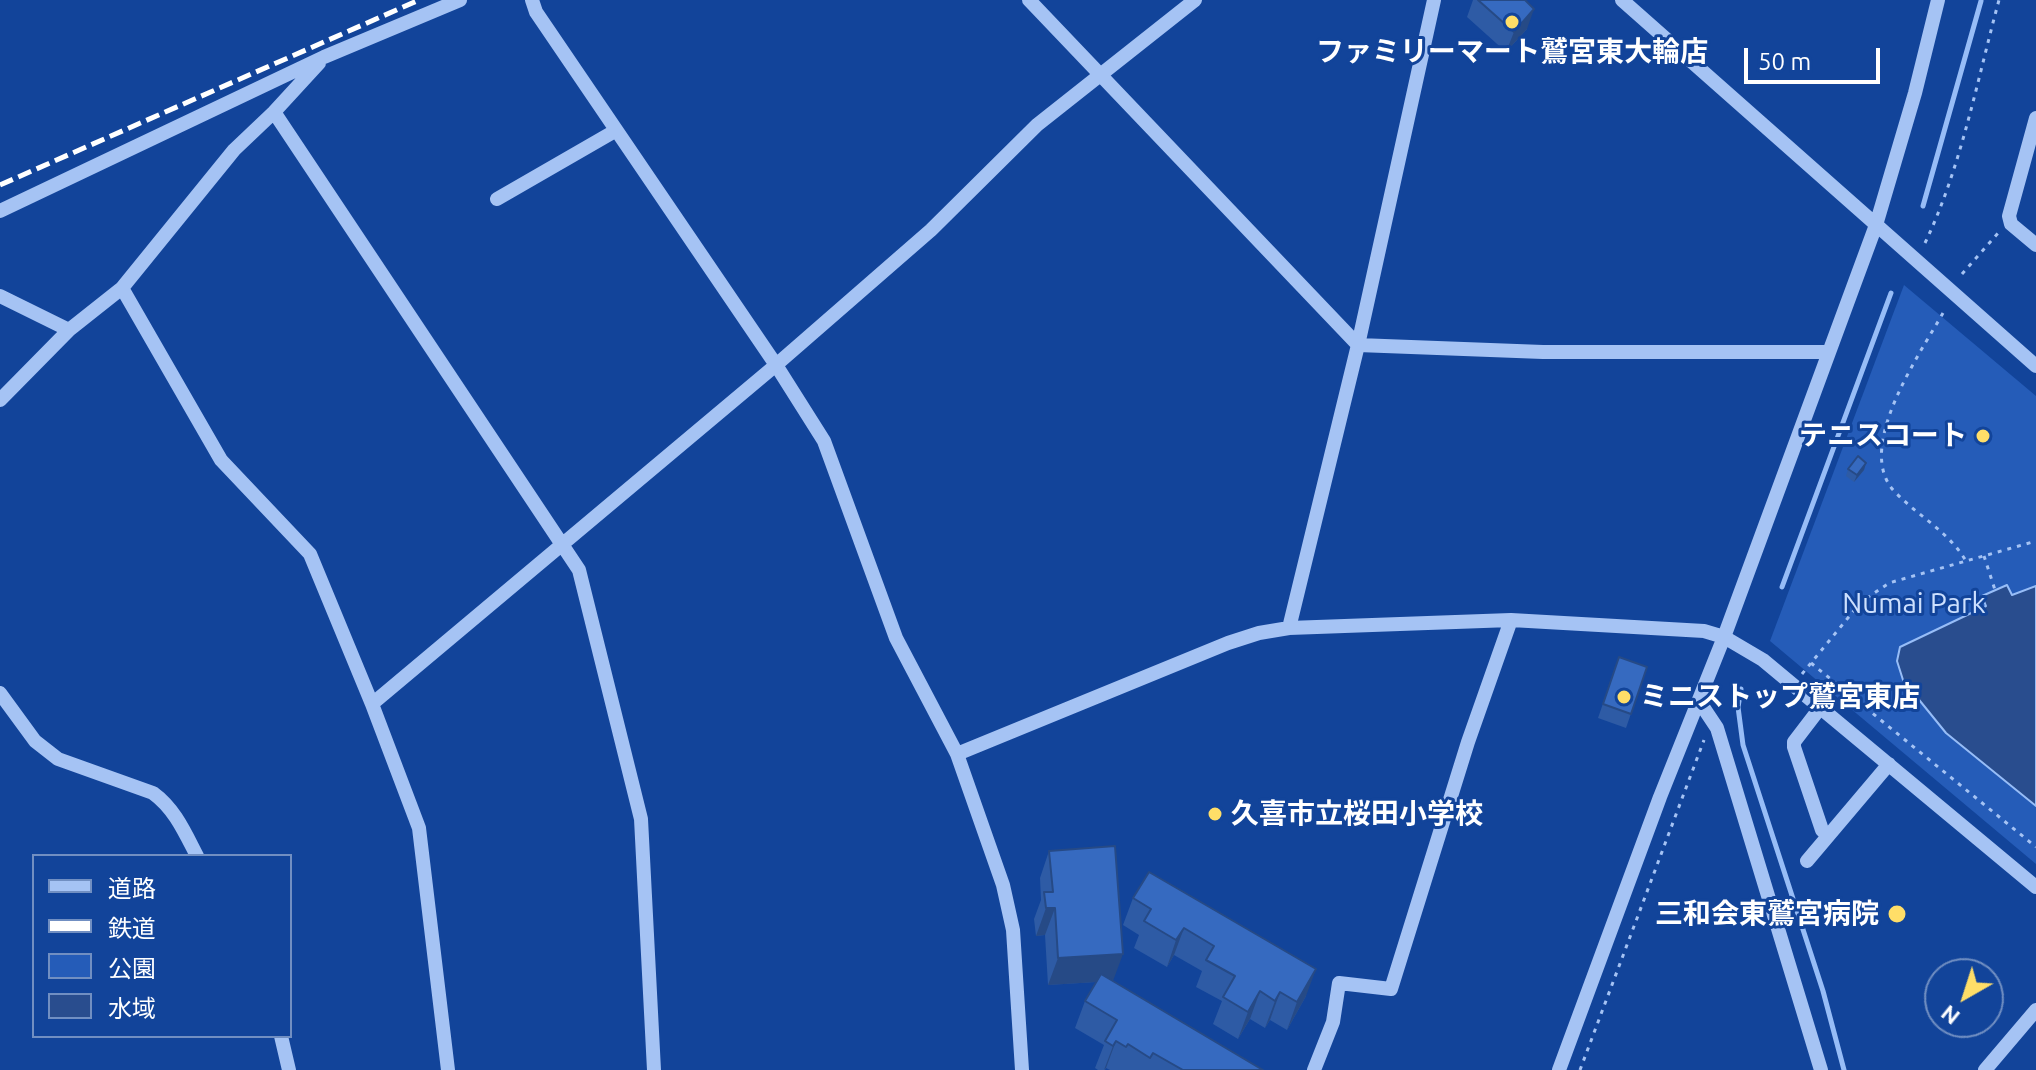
<!DOCTYPE html>
<meta charset="utf-8">
<style>
body{margin:0}
#map{position:relative;width:2036px;height:1070px;overflow:hidden;background:#12449a;font-family:Ubuntu,"Noto Sans JP",sans-serif}
canvas{display:block}
.legend{position:absolute;left:32px;top:854px;width:260px;height:184px;box-sizing:border-box;background:#12449a;border:2px solid #718fc2;margin:0;padding:10px 14px;list-style:none;font-size:24px;color:#fff}
.legend li{display:flex;align-items:center;gap:16px;height:40px}
.legend b{width:40px;border:2px solid #718fc2}
.north{position:absolute;left:1924px;top:958px;width:80px;height:80px;box-sizing:border-box;background:#12449a;border:2px solid #718fc2;border-radius:50%;rotate:219deg;font-size:22px;font-weight:700;line-height:32px;text-align:center;color:#fff}
.north::after{content:'';display:block;margin:auto;width:28px;height:36px;background:#ffde68;clip-path:polygon(50% 0,100% 100%,50% 72%,0 100%)}
.scale{position:absolute;left:1744px;top:48px;width:136px;height:36px;box-sizing:border-box;border:4px solid #fff;border-top:0;padding-left:10px;font-size:24px;line-height:28px;white-space:nowrap;color:#fff;-webkit-text-stroke:6px #12449a;paint-order:stroke}
</style>
<div id="map">
<canvas width="2036" height="1070"></canvas>
<ul class="legend">
<li><b style="height:10px;background:#a5c3f4"></b>道路</li>
<li><b style="height:10px;background:#fff"></b>鉄道</li>
<li><b style="height:22px;background:#255cb8"></b>公園</li>
<li><b style="height:22px;background:#294d8e"></b>水域</li>
</ul>
<div class="north">N</div>
<div class="scale">50 m</div>
</div>
<script>
const ctx = document.querySelector('canvas').getContext('2d');
ctx.lineJoin = 'round';
function fill(path, color) { ctx.fillStyle = color; ctx.fill(path, 'evenodd'); }
function stroke(path, color, width, dash) { ctx.strokeStyle = color; ctx.lineWidth = width; ctx.lineCap = dash ? 'butt' : 'round'; ctx.setLineDash(dash || []); ctx.stroke(path); }
function label(font, color, halo, rows, align = 'center') {
  ctx.font = font + ' Ubuntu,"Noto Sans JP",sans-serif'; ctx.lineWidth = 6; ctx.setLineDash([]); ctx.textBaseline = 'middle'; ctx.strokeStyle = halo; ctx.fillStyle = color; for (const [text, x, y, turn = 0] of rows) {
    ctx.save(); ctx.translate(x, y); ctx.rotate((+turn || 0) * Math.PI / 180); ctx.textAlign = isNaN(turn) ? turn : align; if (halo) ctx.strokeText(text, 0, 0); ctx.fillText(text, 0, 0); ctx.restore();
  }
}
fill(new Path2D(`
 M1904 285 2036 396V864L1770 641Z`), '#255cb8');
const water = new Path2D(`
 M2007 585 2012 595 2036 586V806L1946 733 1903 680 1897 661 1900 647 1986 606 1982 596Z`);
fill(water, '#294d8e');
stroke(water, '#97bdf7', 2);
stroke(new Path2D(`
 M1923 206 1981 1
 M1782 587 1891 293
 M1741 689 1738 707 1743 745 1823 991 1844 1070`), '#97bdf7', 5);
stroke(new Path2D(`
 M1925 243C1961 168 1977 81 1999 0
 M1962 274 1999 232
 M1943 313C1920 354 1853 449 1895 492 1919 517 1948 531 1966 561
 M1984 556 1995 590
 M1811 663 2036 847
 M1802 674 1861 602 1889 583 2036 541
 M1580 1070 1704 740`), '#a5c3f4', 3, [4, 6]);
stroke(new Path2D(`
 M532 0 536 12 776 365 824 441 896 638 957 754 1003 885 1013 930 1022 1070
 M1029 0 1358 345 1543 352H1827
 M1622 0 2036 366
 M274 112 579 570 641 819 654 1070
 M2036 118 2009 216 2011 224 2036 245
 M497 199 615 131
 M0 211 324 57 460 0
 M122 288 234 150 274 112 319 63
 M0 296 69 330
 M0 400 69 330 122 288 221 460 310 554 372 704 419 828 448 1070
 M1289 628 1358 345 1434 0
 M0 693 35 741 58 759 153 793C175 809 185 833 197 856
 M1699 701 1717 728 1821 1070
 M372 704 776 365 931 230 1037 125 1195 0
 M1820 708 1794 742V747L1822 830 1828 836
 M957 754 1228 643 1259 633 1289 628 1511 620 1704 631 1724 637 1763 660 2036 887
 M1807 861 1889 764
 M281 1036 289 1070
 M1314 1070 1333 1022 1339 983 1391 989 1468 742 1511 620
 M1559 1070 1660 797 1724 637 1876 225 1915 93 1938 0
 M1985 1070 2036 1010`), '#a5c3f4', 14);
stroke(new Path2D(`
 M0 185 419 0`), '#fff', 5, [14, 6]);
fill(new Path2D(`
 M1473 0H1525L1527 29 1506 52 1467 17Z
 M1866 463 1864 470 1854 482 1846 476 1848 469Z
 M1619 657 1647 667 1626 728 1598 718Z
 M1049 851 1113 981H1112L1263 1070H1110L1106 1068 1105 1070H1098L1095 1068 1104 1045 1075 1028 1085 1001 1096 982 1048 985 1045 935 1036 936 1034 919 1041 900 1040 878Z
 M1133 898 1306 996 1287 1030 1270 1020 1265 1028 1250 1019 1238 1039 1213 1024 1222 1001 1196 987 1202 971 1174 955 1167 967 1134 948 1139 935 1123 925Z`), '#2e5ba5');
fill(new Path2D(`
 M1534 9 1527 29 1506 52 1514 32Z
 M1866 463 1864 470 1854 482 1857 475Z
 M1046 908H1055L1045 935 1036 936Z
 M1184 928 1174 955 1167 967 1176 940Z
 M1123 954 1113 981 1048 985 1058 958Z
 M1316 969 1306 996 1287 1030 1297 1002Z
 M1260 991 1250 1019 1238 1039 1248 1012Z
 M1280 992 1270 1020 1265 1028 1275 1001Z
 M1116 1041 1106 1068 1104 1070 1113 1046Z`), '#264a86');
const building = new Path2D(`
 M1478 0H1525L1534 9 1514 32Z
 M1858 456 1866 463 1857 475 1848 469Z
 M1619 657 1647 667 1631 714 1603 704Z
 M1115 846 1123 954 1058 958 1055 908H1046L1044 892H1053L1049 851Z
 M1149 872 1316 969 1297 1002 1280 992 1275 1001 1260 991 1248 1012 1223 997 1235 976 1206 960 1214 946 1184 928 1176 940 1144 921 1151 909 1133 898Z
 M1101 974 1263 1070H1183L1153 1053 1150 1058 1128 1044 1126 1047 1116 1041 1113 1046 1105 1041 1117 1020 1085 1001Z`);
fill(building, '#366ac0');
stroke(building, '#264a86', 2);
for (const [x, y, r, color] of [
 [1512,22,8,"#ffde68"],
 [1983,436,8,"#ffde68"],
 [1624,697,8,"#ffde68"],
 [1215,814,8,"#ffde68"],
 [1897,914,10,"#ffde68"]
]) { const dot = new Path2D(); dot.arc(x, y, r, 0, 2 * Math.PI); ctx.fillStyle = color; ctx.fill(dot); stroke(dot, '#12449a', 3); }
label('bold 28px', '#fff', '#12449a', [
 ["ファミリーマート鷲宮東大輪店",1512,52,"center"],
 ["テニスコート",1967,436],
 ["ミニストップ鷲宮東店",1640,697,"left"],
 ["久喜市立桜田小学校",1231,814,"left"],
 ["三和会東鷲宮病院",1879,914]
], 'right');
label('28px', '#cde0fe', '#12449a', [
 ["Numai Park",1914,604]
]);
</script>
